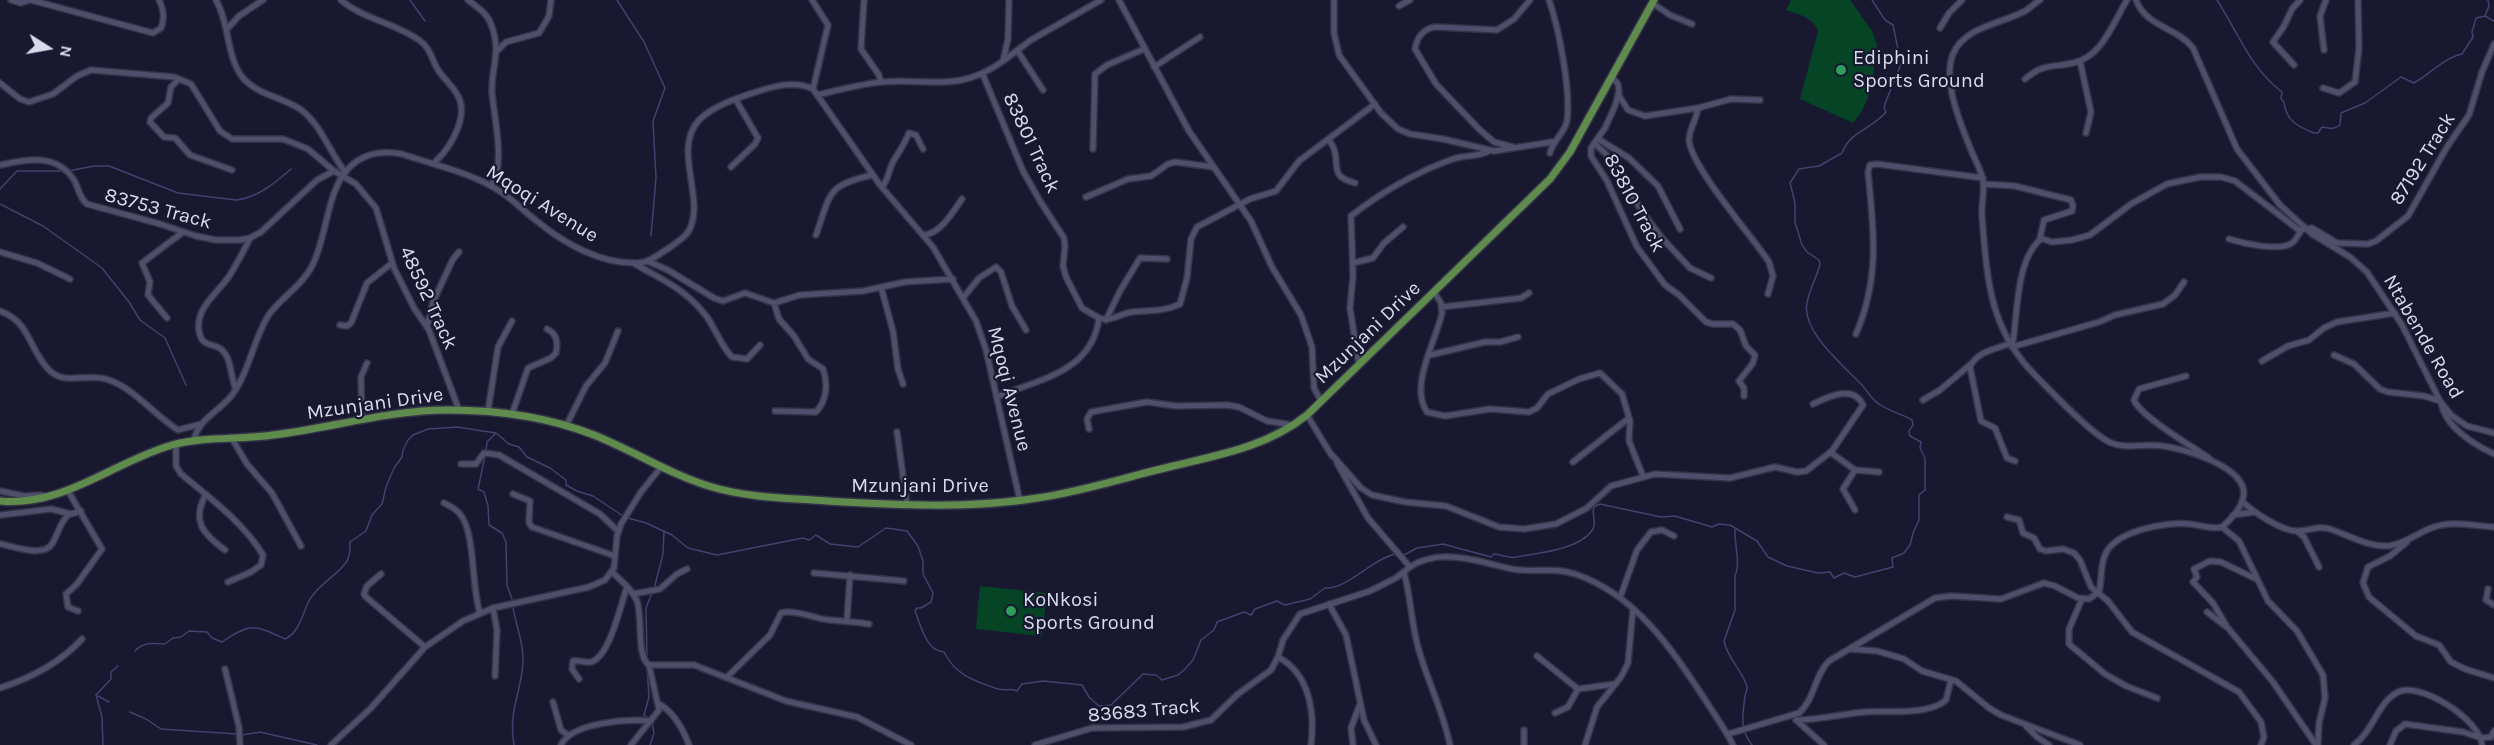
<!DOCTYPE html>
<style>
body{margin:0}
#map{position:relative;width:2494px;height:745px;overflow:hidden;background:#191831;font-family:Karla,sans-serif}
canvas{display:block}
.north{position:absolute;left:18px;top:18px;width:60px;height:60px;-webkit-text-stroke:4px #191831;paint-order:stroke;rotate:101deg;font-size:16px;font-weight:700;line-height:24px;text-align:center;color:#dadbec}
.north::after{content:'';display:block;margin:auto;width:21px;height:27px;background:#dadbec;clip-path:polygon(50% 0,100% 100%,50% 72%,0 100%)}
</style>
<div id="map">
<canvas width="2494" height="745"></canvas>
<div class="north">N</div>
</div>
<script>
const ctx = document.querySelector('canvas').getContext('2d');
ctx.lineJoin = 'round';
function fill(path, color) { ctx.fillStyle = color; ctx.fill(path, 'evenodd'); }
function stroke(path, color, width, dash) { ctx.strokeStyle = color; ctx.lineWidth = width; ctx.lineCap = dash ? 'butt' : 'round'; ctx.setLineDash(dash || []); ctx.stroke(path); }
function label(font, color, halo, rows, align = 'center') {
  ctx.font = font + ' Karla,sans-serif'; ctx.lineWidth = 4.5; ctx.setLineDash([]); ctx.textBaseline = 'middle'; ctx.strokeStyle = halo; ctx.fillStyle = color; for (const [text, x, y, turn = 0] of rows) {
    ctx.save(); ctx.translate(x, y); ctx.rotate((+turn || 0) * Math.PI / 180); ctx.textAlign = isNaN(turn) ? turn : align; if (halo) ctx.strokeText(text, 0, 0); ctx.fillText(text, 0, 0); ctx.restore();
  }
}
fill(new Path2D(`
 M1791 0H1850L1872 31 1877 45C1873 73 1873 101 1853 123L1800 99 1818 31C1813 17 1798 14 1786 10Z
 M980 586 1047 593 1042 636 976 629Z`), '#054425');
stroke(new Path2D(`
 M410 0 425 21
 M617 0 644 42 665 88 653 121 656 178 651 236
 M2217 0C2238 32 2250 68 2282 92L2281 99 2284 102C2286 121 2297 126 2314 133H2318L2322 127C2330 128 2333 130 2340 125L2341 113 2365 103 2401 77 2414 83C2430 74 2444 58 2462 54L2473 37 2472 32 2476 18 2485 16 2489 6 2488 0
 M2485 16 2494 21
 M68 171 94 166H109L178 193 236 200C257 198 275 183 291 169
 M0 189 17 171H63
 M0 204 43 226 102 268 129 302 140 320 165 338 186 385
 M486 451 487 442 496 433
 M485 456 478 489 484 492 488 506 489 525 502 533 506 542 507 585 512 599
 M628 518 646 523 672 535 688 548 717 555 803 538 809 540 816 535 830 544 858 547 886 528 907 531 918 546 923 561V574L933 593 931 602 921 608H917L915 611C921 626 926 651 944 652 956 676 975 681 998 689 1005 691 1010 688 1017 691L1022 684 1043 681 1082 685 1089 697 1099 706 1111 705 1143 674 1156 675 1162 680 1178 675 1184 670 1193 660 1201 640 1214 630 1217 622 1244 612 1251 615 1255 609 1277 601 1285 605 1310 599 1325 588C1346 590 1372 559 1395 554
 M1735 529C1734 542 1741 566 1735 575V610L1724 641C1727 658 1744 673 1747 687 1747 690 1746 693 1745 696 1743 714 1739 729 1752 745
 M1402 556 1417 548 1443 544 1491 557 1494 554C1501 554 1509 559 1517 557 1538 553 1580 550 1593 529 1597 522 1591 514 1594 507L1600 504 1661 517 1675 516 1712 527 1719 524 1730 525 1757 541 1768 557 1787 566 1818 573 1830 572 1834 578 1844 573 1855 577 1893 567 1892 558 1904 553 1910 545 1913 533 1919 520V495L1925 490V458L1920 448 1921 442 1910 436 1909 431 1913 425 1912 420C1902 414 1889 411 1879 404 1871 399 1867 390 1861 384 1844 366 1801 331 1807 303 1809 290 1817 277 1820 264L1819 260 1807 252 1802 245 1795 222V203L1790 183 1799 169 1819 166 1842 153C1850 131 1872 129 1886 112L1884 108 1886 101 1903 59 1899 54 1893 25 1885 20 1872 0
 M654 589 663 554 664 532
 M513 607C516 627 524 642 523 662 521 695 508 710 514 745
 M135 651C143 642 153 643 165 644L173 638 181 637 189 631 207 632 212 638 222 642C251 622 255 625 285 639 301 631 302 613 310 599 319 585 334 577 344 565 350 559 350 550 350 542L366 531 372 515 382 504 386 487 394 468 402 457 403 450 408 440 413 435 428 429 457 427 496 433 509 444 519 447 527 457 550 468 566 480V485L577 491 593 496 623 516
 M647 659 646 608 652 593
 M647 667 649 697 644 715 649 719
 M98 696 109 702
 M130 712 146 719 161 729 237 734
 M242 735 260 732 317 745
 M103 745 102 717 96 695 111 679V672L118 666
 M650 745 654 733 652 723`), '#41426d', 1.5);
const minor = new Path2D(`
 M11 0 21 3 30 0
 M31 0 153 33 161 28C165 18 164 10 159 0
 M216 0C230 24 226 57 243 78 258 95 282 97 300 109 321 124 330 153 345 172
 M341 0C363 19 395 23 419 40 430 47 432 60 438 70 444 79 453 86 458 96 469 116 451 147 436 161
 M468 0C477 7 487 13 491 24 502 53 491 66 492 93 494 117 506 166 491 185
 M812 0 828 25 813 89
 M864 0 861 49 879 75 881 82
 M1119 0 1189 131 1251 221 1272 267 1301 315 1312 347 1314 388 1321 401
 M1334 0V33L1339 55 1381 113 1398 129 1410 134 1443 139 1494 151 1552 142
 M1549 0C1559 29 1571 90 1567 121 1564 134 1553 140 1550 153
 M2136 0C2146 27 2177 27 2193 48L2237 149 2280 205 2312 234 2350 257 2367 272 2402 325 2440 401 2451 415 2467 426 2494 433
 M1652 3 1670 15 1692 24
 M1399 6 1410 0
 M1940 28 1949 13 1962 0
 M227 29 239 16 263 0
 M498 50 506 42 539 33 549 16 551 0
 M1017 50 1043 90
 M2324 50 2320 16 2326 0
 M1003 61 1031 40 1101 0
 M2080 61 2091 112 2086 133
 M2294 65 2273 42 2284 26 2292 9 2300 0
 M1154 67 1200 37
 M983 75 1023 171 1040 201 1064 238 1065 246 1063 266 1066 277 1082 308 1099 318C1092 373 1038 379 997 397
 M1612 77 1618 84 1619 92 1615 106 1605 128 1591 148V156L1607 181 1637 247 1665 285 1679 295 1706 322 1713 324H1733L1740 330 1746 346 1755 355 1753 363 1739 381 1744 388V396
 M179 79 171 87 168 103 151 118 150 122 164 137 175 138 190 155 232 170
 M2025 79C2044 63 2051 68 2073 63 2102 57 2113 23 2127 0
 M0 83 20 99 29 102 53 94 77 76 91 70 174 77 191 84 220 131 232 139H283L308 149 334 171 356 184 376 208 394 268 414 308 429 330 459 410
 M2323 88 2339 93 2355 82 2359 48 2358 0
 M1618 94 1628 110 1645 116 1698 108 1731 99 1760 100
 M817 95C838 90 861 84 882 82 931 78 959 93 1003 61L1008 39 1009 0
 M1698 108C1697 119 1689 129 1689 140 1691 167 1752 236 1769 262L1773 276 1768 294
 M1598 139 1629 158 1658 186 1680 229
 M1329 140C1345 161 1324 175 1355 183
 M1594 143 1606 154 1643 213 1662 238 1690 268 1711 278
 M1513 147 1494 142 1479 129 1436 84 1415 49C1417 37 1424 28 1436 27L1497 30 1514 19 1530 0
 M1093 149 1095 74 1107 65 1144 49
 M0 165C26 159 57 153 74 180 79 188 79 198 87 204L160 224 196 236 216 240H240L250 238 261 232 317 180 334 171
 M731 167 755 144 758 138 736 100
 M1983 184 2015 186 2071 200 2073 206 2072 211 2044 220 2040 238 2052 242 2072 240 2090 235 2131 204 2167 184 2200 177H2221L2235 181 2299 230 2312 228 2337 243 2368 244 2376 241 2408 216 2447 147 2469 115 2482 72 2494 44
 M882 187C889 179 889 168 894 160 901 149 904 145 909 133L916 135 923 149
 M1086 197 1128 179 1151 176 1168 164 1175 162 1213 167
 M816 235C831 193 826 185 873 175
 M924 235C940 234 953 212 962 199
 M2041 239C2015 260 2018 317 2012 347L2099 322 2115 315 2163 304 2175 295 2184 282
 M2229 239C2242 243 2279 252 2292 243 2296 240 2298 235 2301 231
 M0 252 37 263 70 279
 M647 261 668 270 714 298 723 301 745 293 774 303 800 295 863 291 905 282 953 279
 M1353 263 1373 258 1384 243 1403 227
 M635 264C664 281 686 289 707 317 716 330 721 346 732 357L747 359 760 345
 M881 287 893 331 898 369 903 384
 M1434 292 1441 303 1442 313C1436 341 1409 386 1427 412L1445 416 1490 409 1529 412 1537 408 1548 394 1579 379 1600 373 1622 394 1630 421 1629 441 1643 476
 M963 298 979 278 996 267 1001 272 1012 306 1026 330
 M774 303 779 319 794 336 808 359 823 369C828 383 827 401 816 412L775 411
 M1442 307 1521 298 1529 293
 M0 311C31 322 28 349 49 370 65 386 86 373 106 379 132 386 154 415 178 430L201 424
 M167 318 148 295 150 282 142 263 183 232
 M1099 318C1111 322 1119 314 1132 312 1148 310 1164 312 1180 304L1187 278 1191 239 1197 227 1250 199 1276 191 1299 161 1375 104
 M1106 320 1120 291 1140 258 1167 259
 M340 325 347 326 351 323 367 283 392 263
 M427 327 433 302 453 259 459 252
 M1856 334C1880 278 1874 231 1868 172L1870 165 1877 164 1983 178
 M2009 344C1995 349 1976 352 1970 367L1981 421 1995 428 2007 458 2015 461
 M1430 355 1485 342H1500L1518 337
 M2334 355 2354 364 2380 389 2388 392 2424 396 2440 401
 M2262 361 2288 346 2309 340 2324 328 2337 322 2395 313
 M1359 365 1350 308 1353 276 1351 216C1380 193 1418 171 1453 159 1466 155 1478 157 1489 151
 M2186 376 2139 389 2134 400C2140 416 2193 447 2209 458
 M236 389C230 377 232 359 222 350 215 343 203 347 200 335 192 310 218 293 230 275 237 263 244 251 250 238
 M1923 400 1940 390 1971 364
 M2441 403C2446 428 2473 444 2494 454
 M488 411 498 347 512 321
 M512 414 528 368 551 358 556 353C558 342 557 334 547 329
 M1307 415 1332 456
 M362 420 361 377 367 363
 M566 426 586 386 605 363 618 331
 M1089 429 1087 419 1091 412 1147 402 1176 406 1227 405 1239 407 1267 421 1293 425
 M897 432 907 505
 M231 437 247 464 272 493 301 546
 M194 440C199 418 219 412 232 395 249 372 253 341 268 316 280 298 300 288 311 268 327 239 326 194 347 170 362 153 381 150 402 154 431 164 464 171 491 186 509 195 522 210 538 222 565 244 601 264 637 263 649 263 659 254 669 248 677 242 688 236 691 226 703 194 673 148 699 120 713 106 737 98 756 92 774 86 795 80 813 89L880 185 933 247 976 321 986 350 1020 501
 M176 444V466L181 474C210 498 244 523 263 555L261 565 251 572 228 582
 M1830 452 1855 470 1879 472
 M1332 455 1361 488 1372 495 1405 502 1446 506 1499 527 1524 529 1556 524 1587 508 1611 486 1655 474 1730 478 1775 467 1797 472 1806 471 1832 451 1863 405C1853 384 1828 397 1813 404
 M1573 462 1629 418
 M1337 463 1368 518 1410 567C1438 548 1477 560 1507 568 1530 574 1552 566 1575 574 1635 594 1671 648 1704 698 1714 714 1725 729 1733 745
 M461 464H476L484 453 499 455 600 514 618 531
 M0 491 24 496 41 495 48 497
 M68 491 102 549 77 584 66 594 68 607 78 611
 M206 494C191 521 203 534 225 550
 M513 494 530 501 529 523 532 527 615 556
 M2242 501C2253 512 2283 532 2298 531 2311 531 2316 525 2330 529 2348 535 2368 547 2388 546 2406 544 2418 532 2434 527 2454 520 2474 526 2494 527
 M444 503C450 506 455 508 460 514 476 534 471 587 480 613
 M1855 510 1843 489 1855 470
 M0 515 51 509 71 514 81 511
 M2233 515 2254 512
 M2007 517 2019 520 2023 533 2034 538 2040 549 2046 551 2063 549 2074 553 2080 560 2091 587 2108 601 2132 632 2239 692 2261 722 2264 737 2261 745
 M2222 527 2239 541 2268 601 2297 631 2323 675 2325 698 2319 723 2318 745
 M2298 532 2304 537 2319 567
 M2407 542 2390 556 2368 567 2363 583 2369 597 2416 636 2439 645 2451 662 2465 669 2494 678
 M0 544C13 546 43 558 52 544 59 533 58 525 69 514
 M612 572C621 581 632 589 637 601 643 618 636 656 649 665H694L786 701 857 717 911 745
 M814 573 904 581
 M1404 573C1411 597 1411 622 1418 647 1427 680 1443 711 1450 745
 M381 574 367 586 364 594 366 597 425 647
 M2488 589 2486 600 2494 605
 M633 594 660 589 677 574 687 569
 M1620 598 1637 550 1651 532 1662 530 1674 536
 M2082 599 2069 629V644L2105 674 2126 686 2157 698
 M1329 604 1346 635 1364 720 1376 745
 M493 608 497 630 495 676
 M2207 612 2228 628 2273 682 2316 745
 M847 620 850 575
 M2226 625 2213 603 2193 582 2197 577 2194 569 2210 561 2221 562 2256 579
 M1849 649 1877 651 1904 659 1922 671 1956 681 1989 708 2001 715 2080 745
 M1537 656 1578 689 1615 684
 M1278 657C1310 674 1315 713 1311 745
 M225 669 239 727 240 745
 M727 677 770 635 781 613C797 609 814 619 830 620 843 621 856 622 869 624
 M579 679 572 669 573 661C579 660 585 663 591 662 610 657 621 603 627 587
 M0 688C31 678 59 664 82 639
 M553 702 561 730 568 735
 M659 704C674 712 683 729 689 745
 M1555 713 1568 707 1578 689
 M1796 720C1820 720 1841 714 1865 712 1888 710 1928 716 1946 700L1951 680
 M1796 720 1824 745
 M2026 726 2037 737 2049 745
 M1524 730V745
 M1728 734 1799 713C1815 699 1814 676 1829 661L1935 598 1951 596 2001 599 2044 583 2055 586 2078 598 2089 599 2099 592C2102 580 2100 567 2105 555 2114 531 2167 521 2190 524 2201 525 2211 530 2222 527 2230 520 2241 509 2243 498 2251 468 2185 449 2163 446 2146 443 2126 450 2109 442 2089 432 2052 392 2035 375 1989 329 1987 278 1982 216 1981 204 1985 192 1983 180 1981 170 1975 160 1971 150 1961 125 1942 81 1953 54 1965 26 2002 24 2025 11 2030 8 2035 3 2040 0
 M331 745 371 708 425 647 463 621 493 608 589 587 605 580 614 568 617 536 621 524 641 492 662 466
 M561 745C572 722 628 719 651 721
 M631 745 659 710 649 665
 M1035 745 1092 728 1183 727 1211 720 1238 694 1271 670 1278 657 1283 640 1300 614 1370 591 1396 578 1410 567
 M1353 745 1351 728 1360 704
 M1585 745 1597 707 1621 677 1628 663 1633 609
 M2354 745C2374 730 2377 703 2398 692 2419 681 2480 719 2482 745
 M2390 745 2396 731 2405 724 2463 732 2481 738 2491 737 2494 731`);
const major = new Path2D(`
 M0 501C64 507 113 462 172 445 206 436 239 440 273 435 331 428 389 410 448 410 497 410 548 417 594 435 634 451 671 475 712 487 749 498 789 498 827 501 896 505 968 509 1037 498 1081 492 1126 477 1169 467 1218 455 1267 447 1307 415L1550 179 1570 152 1654 0`);
stroke(minor, '#343347', 8);
stroke(major, '#343347', 10);
stroke(minor, '#4e4f6b', 5);
stroke(major, '#5f8b4c', 7);
for (const [x, y, r, color] of [
 [1841,70,6,"#2e9e5b"],
 [1011,611,6,"#2e9e5b"]
]) { const dot = new Path2D(); dot.arc(x, y, r, 0, 2 * Math.PI); ctx.fillStyle = color; ctx.fill(dot); stroke(dot, '#191831', 2); }
label('20px', '#dadbec', '#191831', [
 ["Ediphini",1853,58],
 ["Sports Ground",1853,81],
 ["KoNkosi",1023,600],
 ["Sports Ground",1023,623]
], 'left');
label('20px', '#dadbec', '#191831', [
 ["83801 Track",1031,143,65],
 ["87192 Track",2423,159,-58],
 ["83810 Track",1634,203,62],
 ["Mqoqi Avenue",542,204,32],
 ["83753 Track",158,209,15],
 ["48592 Track",428,298,65],
 ["Mzunjani Drive",1368,333,-44],
 ["Ntabende Road",2423,337,60],
 ["Mqoqi Avenue",1009,389,76],
 ["Mzunjani Drive",375,404,-8],
 ["Mzunjani Drive",920,486],
 ["83683 Track",1144,711,-5]
]);
</script>
